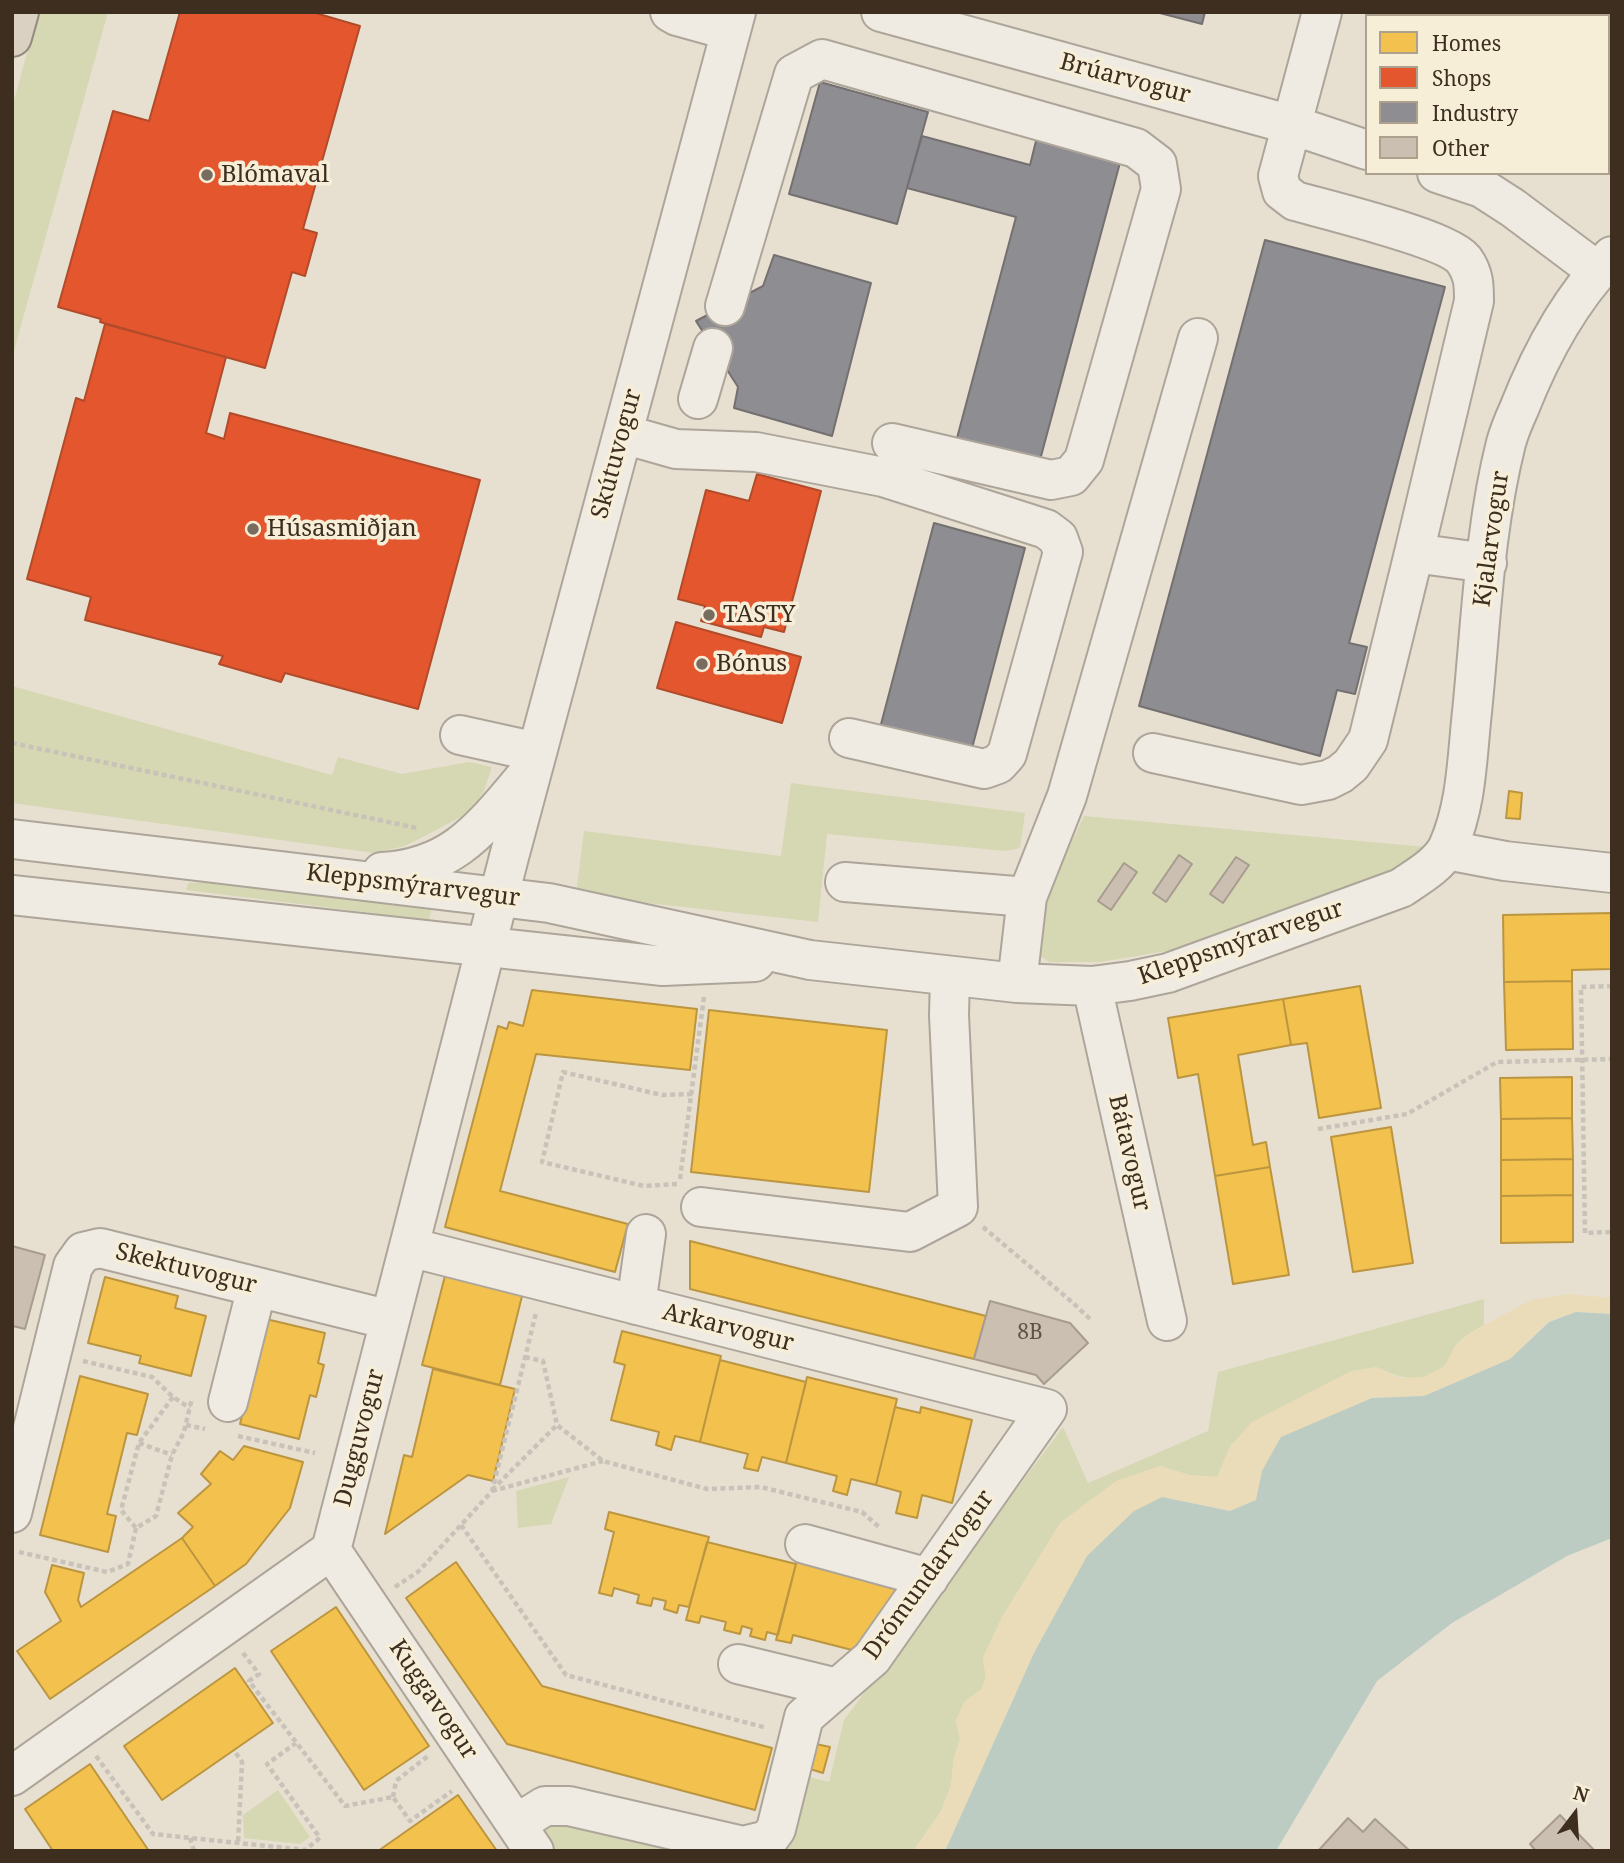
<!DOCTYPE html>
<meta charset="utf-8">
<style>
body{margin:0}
#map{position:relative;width:1624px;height:1863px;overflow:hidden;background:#e7e0d1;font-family:"Noto Serif",serif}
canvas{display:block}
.frame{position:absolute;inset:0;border:14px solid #3d2e20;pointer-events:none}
.legend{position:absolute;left:1365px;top:14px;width:245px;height:161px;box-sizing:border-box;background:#f7eed8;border:2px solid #ada18e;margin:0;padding:9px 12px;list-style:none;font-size:21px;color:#3d2e20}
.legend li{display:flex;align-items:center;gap:14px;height:35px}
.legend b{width:35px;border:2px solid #ada18e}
.north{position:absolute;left:1540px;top:1779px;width:70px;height:70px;-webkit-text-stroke:5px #f7eed8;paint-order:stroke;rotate:17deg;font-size:19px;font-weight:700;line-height:28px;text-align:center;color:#3d2e20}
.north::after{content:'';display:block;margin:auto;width:24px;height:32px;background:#3d2e20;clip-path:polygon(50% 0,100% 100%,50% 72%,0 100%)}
</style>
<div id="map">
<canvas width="1624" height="1863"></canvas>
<div class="frame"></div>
<ul class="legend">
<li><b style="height:19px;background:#f2c14e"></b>Homes</li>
<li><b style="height:19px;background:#e4572e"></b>Shops</li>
<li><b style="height:19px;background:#8d8d92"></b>Industry</li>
<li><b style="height:19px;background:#cbbfb2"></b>Other</li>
</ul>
<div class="north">N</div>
</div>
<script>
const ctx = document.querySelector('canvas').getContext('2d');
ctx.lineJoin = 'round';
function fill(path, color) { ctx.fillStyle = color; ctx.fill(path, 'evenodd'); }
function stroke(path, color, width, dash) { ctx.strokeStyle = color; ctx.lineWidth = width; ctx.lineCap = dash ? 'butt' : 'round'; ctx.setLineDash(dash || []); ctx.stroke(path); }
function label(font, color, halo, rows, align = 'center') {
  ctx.font = font + ' "Noto Serif",serif'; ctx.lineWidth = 7; ctx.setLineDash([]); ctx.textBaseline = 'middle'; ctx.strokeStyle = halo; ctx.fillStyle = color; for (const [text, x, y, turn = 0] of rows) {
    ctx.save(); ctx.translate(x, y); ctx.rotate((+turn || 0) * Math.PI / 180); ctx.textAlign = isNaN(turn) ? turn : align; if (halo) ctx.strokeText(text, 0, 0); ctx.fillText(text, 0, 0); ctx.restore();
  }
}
fill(new Path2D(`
 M38 12H108L12 358V108Z
 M12 686 332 775 338 757 402 774 469 762 492 767 484 791 469 813 405 846 374 853 12 803Z
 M791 783 1025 813 1020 848 1006 851 827 834 818 922 576 895 584 831 781 856Z
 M1084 816 1426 847 1401 871 1173 950 1100 962H1049L1037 953 1038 912Z
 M263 880 434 898 429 920 186 890 188 883Z
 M1484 1299V1325C1473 1331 1461 1338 1454 1348 1450 1354 1448 1363 1443 1367 1420 1385 1400 1378 1376 1367L1231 1445 1217 1477 1189 1475 1160 1466 1061 1522 1002 1617 983 1658 986 1678 981 1690 965 1701 956 1721 960 1739 954 1758 951 1786 940 1813 913 1851H783L801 1775 829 1782 844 1720 1063 1427 1088 1483 1208 1431 1218 1372Z
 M569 1477 551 1524 518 1528 516 1491Z
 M278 1790 310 1837 300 1844 244 1838 243 1815Z
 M563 1819 720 1851H548L533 1832Z`), '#d6d7b3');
fill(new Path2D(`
 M1568 1294 1612 1298V1314L1576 1312 1549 1321 1510 1359 1424 1396 1372 1398 1262 1471 1257 1500 1230 1511 1162 1497 1034 1653 945 1851H913L940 1813 951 1786 954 1758 960 1739 956 1721 965 1701 981 1690 986 1678 983 1658 1002 1617 1061 1522 1116 1481 1160 1466 1189 1475 1217 1477 1231 1445 1252 1422 1351 1371 1376 1367 1400 1378 1423 1377 1445 1366 1455 1346 1472 1332 1531 1300Z`), '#eadcb9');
fill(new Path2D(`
 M1576 1312 1612 1314V1538L1567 1556 1452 1623 1377 1681 1276 1851H945L1034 1653 1087 1556 1134 1511 1162 1497 1230 1511 1256 1500 1262 1471 1281 1437 1372 1398 1424 1396 1510 1359 1549 1322Z`), '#bcccc2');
const homes = new Path2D(`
 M1509 791 1522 793 1520 819 1506 818Z
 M1612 913V969L1572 970V981L1504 982 1503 915Z
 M1572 981 1573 1049 1506 1050 1504 982Z
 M1360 986 1381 1108 1319 1118 1307 1043 1291 1045 1283 999Z
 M532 990 697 1009 690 1070 536 1054 500 1191 628 1224 615 1272 445 1227 498 1026 507 1029 509 1022 523 1026Z
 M1283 999 1291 1045 1238 1055 1253 1145 1266 1142 1270 1167 1215 1176 1198 1074 1178 1078 1168 1018Z
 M709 1010 887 1030 869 1192 691 1172Z
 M1572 1077V1118L1501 1119 1500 1078Z
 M1572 1118 1573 1159 1501 1160V1119Z
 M1391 1127 1413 1263 1353 1272 1331 1137Z
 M1573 1159V1195L1501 1196V1160Z
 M1270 1167 1289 1275 1233 1284 1215 1176Z
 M1573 1195V1242L1501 1243V1196Z
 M690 1241 986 1316 974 1359 690 1289Z
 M446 1272 523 1292 500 1385 422 1365Z
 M105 1277 178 1296 175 1308 206 1316 191 1376 139 1363 141 1356 88 1343Z
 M266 1319 325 1333 318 1363 324 1365 316 1397 310 1395 299 1439 240 1424Z
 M622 1331 721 1356 700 1442 675 1436 671 1450 656 1445 659 1432 611 1420 625 1365 614 1362Z
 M720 1360 806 1382 786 1463 762 1457 758 1471 744 1468 748 1454 700 1442Z
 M433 1369 515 1389 493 1481 468 1475 385 1534 404 1455 412 1457Z
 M80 1376 148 1394 137 1435 127 1433 107 1514 116 1516 108 1552 40 1535Z
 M807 1377 897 1399 876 1485 851 1479 847 1495 833 1491 837 1476 786 1463Z
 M895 1407 920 1413 921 1407 972 1420 952 1503 922 1495 917 1518 896 1513 901 1492 876 1485Z
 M244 1446 303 1462 290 1508 246 1564 215 1586 182 1538 193 1527 178 1513 211 1484 201 1474 220 1451 233 1460Z
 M609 1512 709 1537 689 1607 679 1605 677 1613 664 1609 666 1601 653 1598 651 1606 637 1603 639 1595 614 1588 612 1596 599 1593 614 1532 605 1529Z
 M182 1538 215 1586 50 1699 17 1651 61 1621 45 1592 52 1565 84 1573 78 1600 81 1607Z
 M707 1542 796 1564 778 1635 767 1632 765 1640 750 1636 752 1629 742 1626 740 1634 724 1630 726 1622 701 1616 699 1623 686 1620Z
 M798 1556 912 1585 864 1653 793 1635 791 1643 776 1640Z
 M456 1562 542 1686 772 1748 755 1810 507 1744 406 1598Z
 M336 1607 429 1746 364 1790 271 1651Z
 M235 1668 273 1723 162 1800 124 1746Z
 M816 1744 830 1747 823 1773 810 1769Z
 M90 1764 149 1851H53L25 1809Z
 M458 1795 497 1851H378Z`);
fill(homes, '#f2c14e');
stroke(homes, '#bc9540', 2);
const shops = new Path2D(`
 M180 12H312L360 26 303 229 317 233 305 276 292 272 265 368 100 322 101 319 58 307 113 111 149 121Z
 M105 324 226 357 206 433 224 439 230 413 480 480 418 709 285 673 281 682 219 664 223 656 85 620 91 597 27 579 76 398 84 401Z
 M757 474 821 491 784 632 764 627 761 637 701 621 705 606 678 599 706 490 749 501Z
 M676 622 801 657 782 723 657 688Z`);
fill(shops, '#e4572e');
stroke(shops, '#b24b2a', 2);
const industry = new Path2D(`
 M1156 12H1205L1202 24Z
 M1456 12H1479L1492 16H1455Z
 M1495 12H1612V107L1608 106V16H1494Z
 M820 82 928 112 897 224 789 194Z
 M922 136 1030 165 1037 137 1121 159 1040 460 957 438 1016 217 907 188Z
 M1265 240 1445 287 1349 643 1367 647 1355 694 1337 690 1320 756 1139 706Z
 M774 255 871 283 832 436 734 408 738 387 696 321 763 286Z
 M934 523 1025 548 971 752 880 728Z`);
fill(industry, '#8d8d92');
stroke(industry, '#757070', 2);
const building = new Path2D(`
 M1179 855 1192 864 1166 902 1153 893Z
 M1236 857 1249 865 1223 903 1210 894Z
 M1124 863 1137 872 1111 910 1098 901Z
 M12 1246 45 1255 25 1329 13 1326 12 1329Z
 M990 1301 1070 1323 1088 1343 1044 1384 1036 1375 974 1359Z
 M1560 1815 1595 1851H1536L1530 1844Z
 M1348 1818 1363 1832 1375 1819 1410 1851H1318Z`);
fill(building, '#cbbfb2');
stroke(building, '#a89c90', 2);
const minor = new Path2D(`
 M670 12 677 16 731 31
 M881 12 1292 125 1367 150
 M1322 12 1278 176 1282 191 1295 201C1327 210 1448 239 1464 260 1474 274 1474 285 1474 301L1414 553
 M1410 16 1411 12
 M1437 173 1482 188 1513 208 1597 271
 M725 306 794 74 822 59 1136 148 1157 164 1161 189 1084 460 1071 476 1051 480 892 443
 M698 399 713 348
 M623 434 676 449 756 452 883 477 1046 529 1058 538 1063 552 1007 754 998 764 984 769 849 738
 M460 735 537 752
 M1153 753 1301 785 1328 780 1340 774 1351 765 1368 740 1414 553 1487 563
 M12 839 549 903 810 960 1017 983 1092 986 1130 981 1168 973 1401 888C1417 877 1439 865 1448 847 1467 804 1467 757 1472 712 1481 623 1484 530 1506 443 1509 432 1514 420 1519 409 1541 353 1570 299 1612 256
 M1447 850 1505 861 1612 873
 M382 872C455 868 483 826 527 775
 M845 882 1027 897
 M12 895 663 966 755 962
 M1017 983 1027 897 1067 796 1198 338
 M1092 986 1167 1321
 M701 1207 910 1232 958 1207 949 1015 950 976
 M409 1247 1047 1409 872 1658 804 1717 776 1829 768 1840 743 1846 569 1806H545L516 1824
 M636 1305 646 1234
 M228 1402 257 1287
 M12 1513 73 1266 83 1252 100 1248 390 1320
 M805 1544 929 1578
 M331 1550 534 1851
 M738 1664 837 1688
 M12 1776 331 1550 509 857 736 12`);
const highway = new Path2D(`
 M12 37 19 12`);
stroke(minor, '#ada599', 42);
stroke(highway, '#928b80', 42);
stroke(new Path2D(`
 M12 743 417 828
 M1612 986 1581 987 1585 1233 1612 1232
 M1318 1129 1407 1114 1497 1062 1612 1059
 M680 1179 704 997
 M677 1184 644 1186 542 1162 563 1072 662 1095 692 1094
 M983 1227 1072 1302 1091 1320
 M525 1357 543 1361 557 1425 603 1461 707 1489 761 1487 862 1512 879 1527
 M83 1361 152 1377 173 1397 190 1408
 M173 1397 139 1443 121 1510 136 1528 156 1516 172 1455 184 1432 192 1398
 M186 1425 205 1429
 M238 1436 315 1453
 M139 1443 172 1455
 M492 1490 557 1425
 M492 1491 603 1461
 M461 1525 566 1675 767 1728
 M19 1552 107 1572 128 1564 136 1528
 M395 1587 419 1571 492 1491 536 1313
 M243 1653 259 1674 249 1681 345 1806 393 1797 410 1821 452 1791
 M236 1753 242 1762 238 1843
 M96 1756 153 1834 305 1850 320 1838 267 1764 296 1743
 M393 1797 396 1781 428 1756
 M190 1838 194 1851`), '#c8c2b9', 4.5, [5, 3.5]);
stroke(minor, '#efebe3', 38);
stroke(highway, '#dad1c2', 38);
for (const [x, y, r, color] of [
 [207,175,7,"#786c5e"],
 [253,529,7,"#786c5e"],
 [709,615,7,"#786c5e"],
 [702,664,7,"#786c5e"]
]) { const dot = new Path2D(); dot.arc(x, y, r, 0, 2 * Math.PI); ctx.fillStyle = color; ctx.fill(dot); stroke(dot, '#f7eed8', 2.5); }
label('21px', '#605244', null, [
 ["8B",1030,1333]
]);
label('24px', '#3d2e20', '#f7eed8', [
 ["Brúarvogur",1125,79,15],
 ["Skútuvogur",617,454,-75],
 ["Kjalarvogur",1492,539,-82],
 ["Kleppsmýrarvegur",413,886,7],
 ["Kleppsmýrarvegur",1241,943,-19],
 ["Bátavogur",1129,1153,77],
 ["Skektuvogur",186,1269,14],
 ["Arkarvogur",728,1328,14],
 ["Dugguvogur",360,1438,-76],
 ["Drómundarvogur",929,1575,-54],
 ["Kuggavogur",433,1700,56]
]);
label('24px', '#3d2e20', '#f7eed8', [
 ["Blómaval",221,175],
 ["Húsasmiðjan",267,529],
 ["TASTY",723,615],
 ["Bónus",716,664]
], 'left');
</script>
